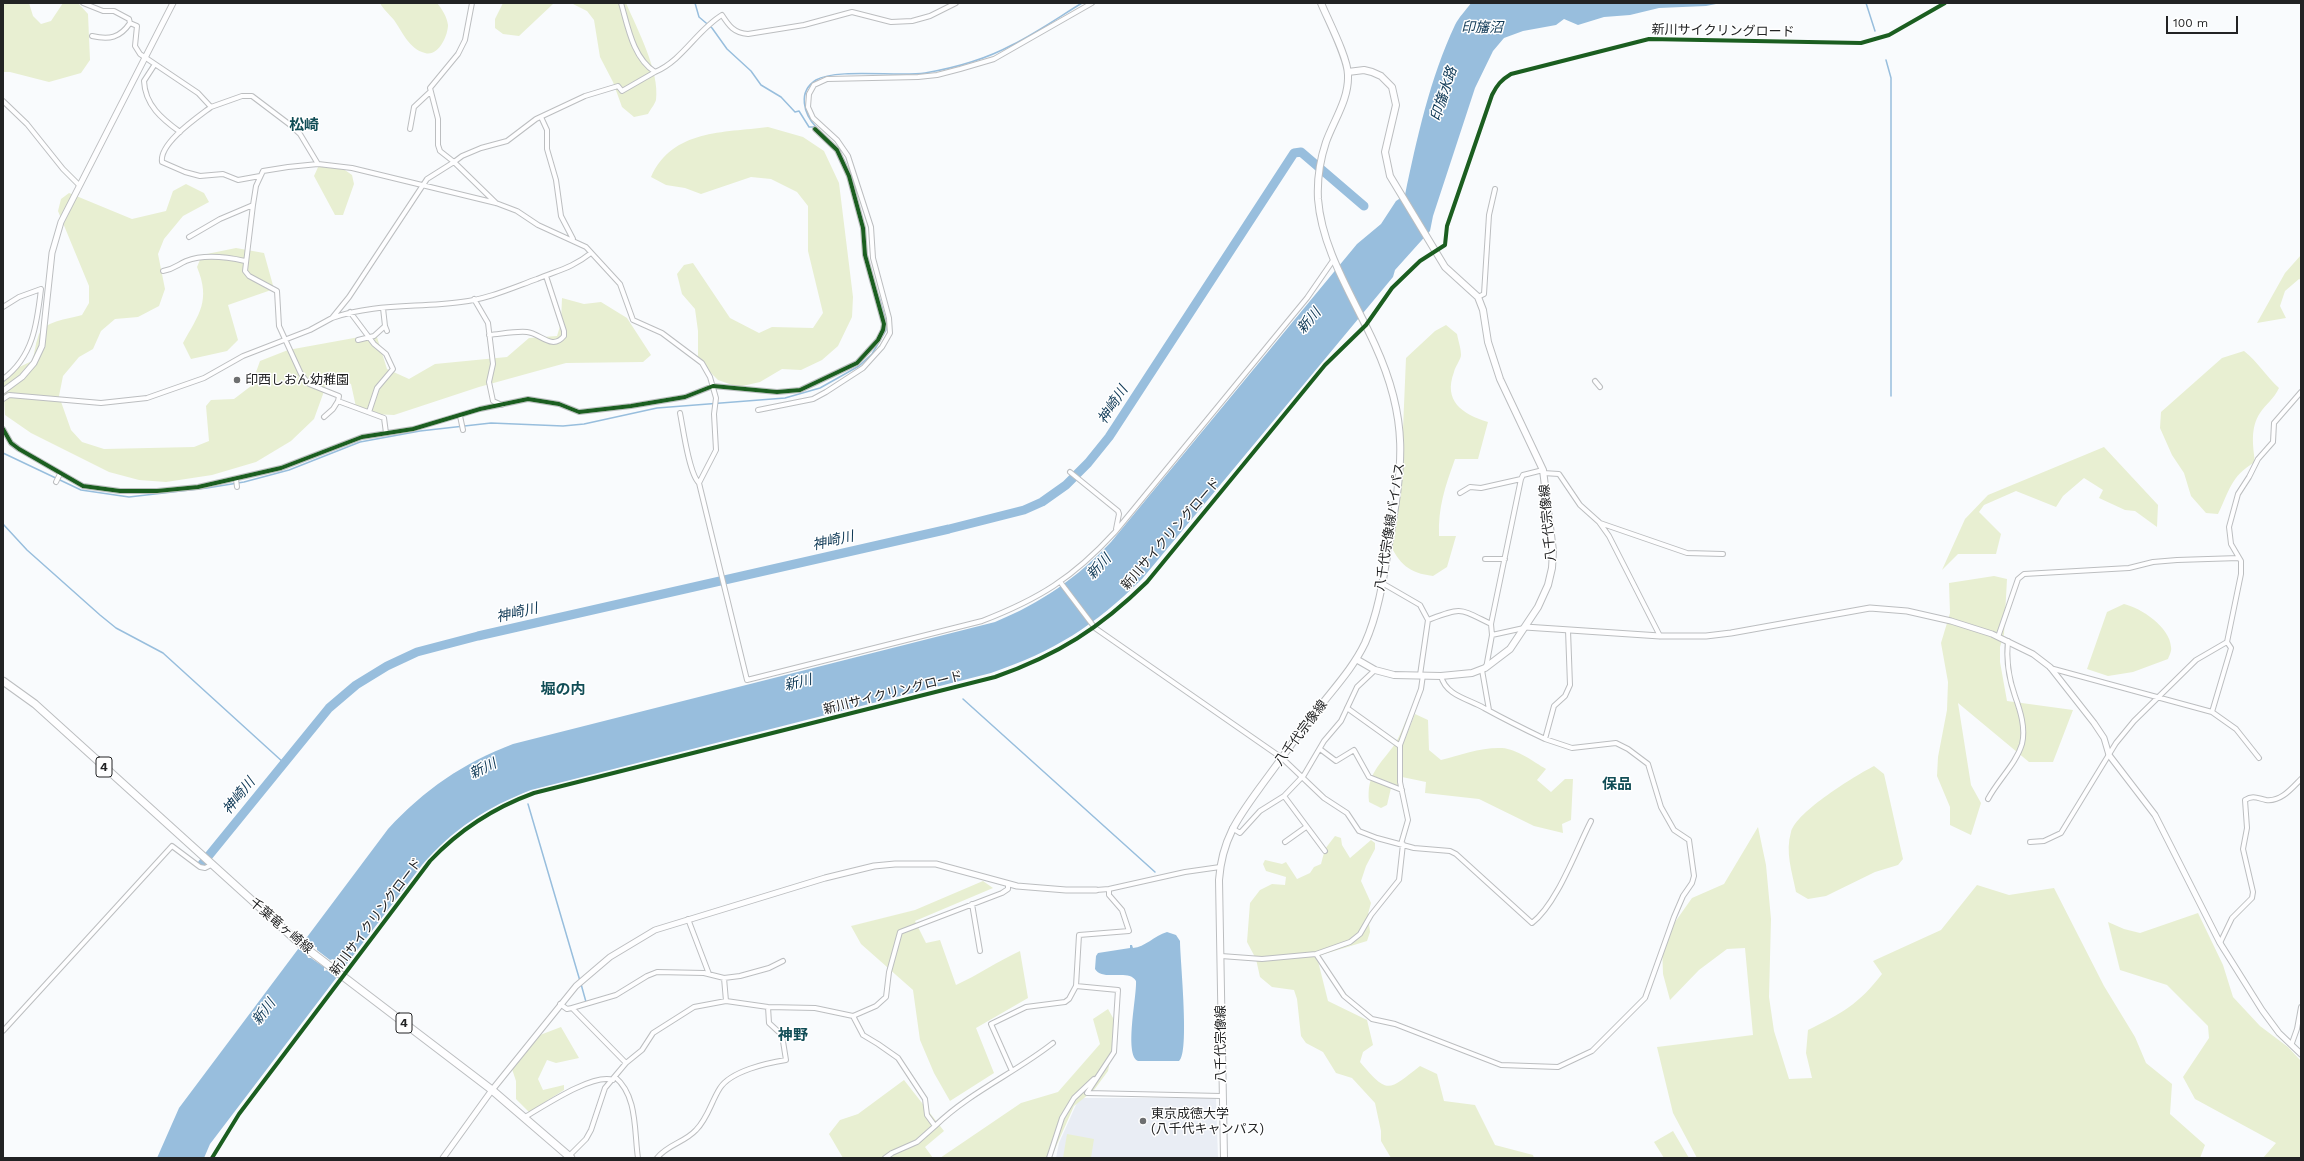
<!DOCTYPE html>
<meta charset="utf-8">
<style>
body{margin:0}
#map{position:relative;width:2304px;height:1161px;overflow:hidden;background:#f9fbfd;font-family:"Work Sans",sans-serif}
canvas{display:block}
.frame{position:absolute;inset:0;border:4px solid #222324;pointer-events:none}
.scale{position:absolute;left:2166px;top:16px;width:72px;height:18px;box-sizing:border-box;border:2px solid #222324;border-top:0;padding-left:5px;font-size:12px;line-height:14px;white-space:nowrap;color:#222324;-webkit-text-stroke:3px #fff;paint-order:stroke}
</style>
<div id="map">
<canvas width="2304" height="1161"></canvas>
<div class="frame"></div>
<div class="scale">100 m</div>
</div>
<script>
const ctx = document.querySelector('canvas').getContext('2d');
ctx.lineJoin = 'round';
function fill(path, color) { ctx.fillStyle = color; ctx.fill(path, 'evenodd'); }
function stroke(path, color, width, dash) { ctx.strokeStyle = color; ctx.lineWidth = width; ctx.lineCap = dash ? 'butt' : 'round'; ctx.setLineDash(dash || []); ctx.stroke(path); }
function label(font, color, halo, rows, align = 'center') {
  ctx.font = font + ' "Work Sans","Noto Sans JP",sans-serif'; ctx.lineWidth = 3; ctx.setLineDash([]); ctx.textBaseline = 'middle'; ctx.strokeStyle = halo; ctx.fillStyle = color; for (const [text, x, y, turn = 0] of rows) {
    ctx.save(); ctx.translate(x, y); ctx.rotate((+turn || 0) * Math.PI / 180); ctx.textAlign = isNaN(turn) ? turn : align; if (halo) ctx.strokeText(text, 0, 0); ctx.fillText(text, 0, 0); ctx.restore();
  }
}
fill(new Path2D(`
 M1079 1098H1216L1218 1158H1056L1059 1143Z`), '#e9edf4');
fill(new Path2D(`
 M3 3H29L33 16 41 24 51 21 63 3H78L88 14 90 60 81 73 49 82 10 72H3Z
 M380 3H437C442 9 447 17 448 25 448 36 438 57 425 53 409 49 402 31 394 20 389 14 383 9 380 3Z
 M503 3H626C637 29 660 71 656 100 655 104 650 110 648 114L634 117 622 107 613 82 600 57 594 20 587 11 573 4H553L519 36 503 34 495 28V19Z
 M768 127 803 137 824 151 839 183 853 297 852 317 838 346 822 360 801 370 782 369 760 382 738 387 718 380 698 360V331L695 309 682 294 677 274 684 265 693 263 730 318 759 333 772 327 813 328 823 313 808 251V206L797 192 771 179 751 177 701 194 685 188 666 185 651 177C673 129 723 133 768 127Z
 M335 163 352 175 354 184 343 215H335L314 176 319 165Z
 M186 184 204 193 209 202 183 216 164 239 158 254 165 289 159 306 138 317 115 319 101 331 93 349 79 357 63 376 59 396 71 430 82 442 104 449 194 447 209 441 206 406 211 400 234 399 251 386 260 361 288 350 376 334 387 369 409 379 435 364 507 357 529 338 557 336 561 323 562 298 584 304 601 302 627 318 651 355 643 362 566 363 479 387 394 415 372 414 356 407 351 384 341 379 327 383 314 419 291 441 256 462 212 475 166 482 139 480 109 472 31 433 5 415 3 381 13 370 32 361C35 353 35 345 38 337 42 321 68 319 82 315L89 303V286L58 211 61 199 69 193 132 219 166 211 173 191Z
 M236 248 264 253 274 289 228 305 238 340 227 351 191 359 183 343C199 314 211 301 197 267L202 255Z
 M2301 255V280L2299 279 2285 291 2280 306 2286 318 2257 323 2285 273Z
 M1446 325 1457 334C1458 340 1461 348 1461 355 1461 359 1455 367 1454 372 1443 401 1462 414 1488 422L1478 459H1455C1445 487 1438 507 1439 536H1456L1447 567 1433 576C1409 573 1399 564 1389 542L1403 429 1406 358 1435 331Z
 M2244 351C2258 362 2266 376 2279 388 2274 399 2266 404 2260 413 2250 428 2253 446 2255 462 2230 477 2230 490 2218 514L2206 513 2191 496 2184 473 2172 455 2160 428 2161 412 2222 358Z
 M2104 447 2158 505 2157 527 2135 511 2125 510 2099 498 2103 490 2084 478 2063 496 2056 507 2016 491 1984 505 1979 512 2001 534 1996 554H1958L1942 570 1965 519 1988 495Z
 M1994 576 2007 579 2004 634 2000 647V662L2007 701 2073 710 2053 762H2029L1958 703 1971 785 1981 803 1971 835 1950 825V807L1937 776 1938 757 1947 710 1948 682 1941 643 1950 613 1949 583Z
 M2124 604C2141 608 2170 627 2171 647 2172 651 2169 656 2168 659L2133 672 2108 676 2087 669 2107 612Z
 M1415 714 1428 720 1429 750 1441 760C1460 755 1482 747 1502 748 1517 749 1534 762 1546 769L1537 780 1551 792 1565 779H1573L1571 820 1562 824 1563 833 1534 826 1479 799 1425 793 1426 782 1402 777V746Z
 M1407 718H1409L1398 744 1399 787 1391 788 1387 805 1381 808 1369 802C1366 774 1380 765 1395 744 1400 736 1403 727 1407 718Z
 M1874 766 1884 774 1903 859 1898 865 1875 872 1826 896 1808 899 1796 892C1792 872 1785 852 1791 832 1797 811 1855 776 1874 766Z
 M1758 827 1766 865 1771 919 1769 997 1774 1031 1789 1079 1812 1078 1806 1053 1808 1030C1842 1013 1858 1005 1882 974L1873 961 1941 930 1977 885 2009 895 2054 888 2104 986 2135 1037 2146 1063 2172 1084 2170 1114 2205 1145 2200 1158H1697L1673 1113 1657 1047 1753 1035 1745 948 1727 949 1699 970 1670 1000 1663 974 1662 945 1675 922 1692 898 1724 884Z
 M1335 836 1341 838 1342 845 1350 858 1371 840 1375 843V849L1366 866 1361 881 1371 903 1368 914 1370 932 1367 941 1321 955 1318 961 1328 1001 1367 1020 1373 1045 1363 1052 1360 1062C1388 1095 1388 1091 1420 1066L1437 1074 1444 1101 1475 1105 1495 1145 1533 1155 1534 1158H1391L1381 1141V1131L1375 1103 1352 1078 1336 1073 1323 1052 1306 1043 1301 1036 1297 999 1294 990 1272 987 1260 977 1256 959 1247 942 1250 903 1260 890 1272 884 1285 885 1286 877 1266 871 1263 864 1265 860 1282 864 1286 862 1297 879 1310 873 1314 867 1321 864 1325 849Z
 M983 881 993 888 915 921 926 943 940 940 956 985C978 975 998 961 1020 951L1028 998 976 1028 994 1073 950 1101 934 1073 920 1040 913 990 861 944 851 926 915 910Z
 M2198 913 2223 965 2233 997 2260 1026 2288 1047 2301 1061V1158H2263L2276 1143 2195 1099 2183 1077 2209 1038 2208 1026 2167 985 2120 970 2108 922 2124 929 2140 933Z
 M1108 1009 1117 1025 1108 1071 1094 1090 1074 1106 1051 1158H940L1021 1103 1058 1092 1100 1044 1093 1019Z
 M561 1027 579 1058 556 1063 547 1060 538 1079 543 1090 564 1085V1090L529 1112 516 1099V1081L511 1066 540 1035Z
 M904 1080 944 1131 925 1147 933 1158H843L829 1134 840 1120 858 1114Z
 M1673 1131 1689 1158H1664L1654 1142Z
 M1067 1134 1094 1139 1091 1158H1063Z`), '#e8efd2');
fill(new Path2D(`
 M1471 3H1721L1706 6 1659 8 1630 15 1604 17 1578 25 1564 19 1556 25 1523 31 1504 38 1493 51 1475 88 1433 216 1430 231 1395 270 1393 277 1142 579C1094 626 1055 651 991 673L531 790C487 807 453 829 422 865L210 1144 204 1158H157L179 1108 388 829C424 790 463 763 513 744L995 622C1041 603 1077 578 1111 542L1357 244 1381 224 1396 201 1405 195C1417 138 1430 78 1455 25 1459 17 1466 10 1471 3Z
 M1167 932 1176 935 1180 941C1180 959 1190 1054 1179 1061H1138C1124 1055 1137 996 1136 981 1129 968 1103 982 1095 969L1096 956 1098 953 1130 948V945H1132L1133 948C1145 947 1154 936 1167 932Z`), '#98bedd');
fill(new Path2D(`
 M303 940 313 947H317V950L330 960 333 959 334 963 344 971 338 978 328 970 324 971V967L311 958H308L307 955 298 947Z`), '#f9fbfd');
stroke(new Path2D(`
 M695 3 699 17 712 28 727 49 751 71 761 85 781 97 795 112 799 111 809 127H815
 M1866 3 1875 31
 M1886 60 1891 78V396
 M816 127C804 114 797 92 816 80 836 68 899 77 925 73 954 68 986 59 1012 45 1036 33 1059 17 1082 3
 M826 137 836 147
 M840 153 846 164
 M3 453 81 490 129 497 207 488 244 482 289 470 360 442 420 431 491 423 563 426 584 424 657 408 785 398 820 388 859 366 872 354 886 330V322L879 297
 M3 524 27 550 100 615 116 628 163 653 284 763
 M963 699 1155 872
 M528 804 580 981
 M581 984 586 1002`), '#98bedd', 1.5);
stroke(new Path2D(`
 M202 864 329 708 356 685 387 666 417 652 478 636 949 529 1024 510 1042 502 1066 485 1088 463 1109 437 1294 153 1301 152 1364 206`), '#98bedd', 9);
const minor = new Path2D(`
 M83 3 103 11H114L129 19 130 23
 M621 3C628 27 633 58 655 72 683 60 697 30 722 15 729 26 734 33 748 34L804 25 852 12 891 22 912 21 930 16 956 3
 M92 36C109 40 120 38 130 23L137 26 135 46 140 54 198 93 211 107 242 96H252L289 124 300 134 318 164 352 168 496 203 517 211 538 225 586 247 620 284 633 320 662 333 702 363 710 377 716 398 714 414 716 450 699 483
 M155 64 144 81C145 105 162 119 180 132
 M3 101 27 124 63 169 79 185
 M211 107C198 117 159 143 162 162L185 172 200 176 223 174 238 180 260 176
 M541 117 547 130V149L556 180 561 216 573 239
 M410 129 414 107 430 92
 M496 203 454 162 462 156 481 148 507 141 536 119 585 96 618 86 622 91 655 72
 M253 205 245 271 249 276 277 291 279 326 301 374 309 384 339 396 338 401 384 418 386 433
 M189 237 220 219 253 205 256 186 263 171 288 167 318 164
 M163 271C175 269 177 265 186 261 204 254 227 257 245 261
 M1478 297 1484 294 1489 215 1495 189
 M474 299 488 323 493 364 489 382 493 401 502 405
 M3 307 19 297 41 289C37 324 33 357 3 379
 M383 308 385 326 387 331
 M350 312 374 344 386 354 393 369 377 388 369 412
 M332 318C374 303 418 308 461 302 488 299 512 288 537 279 559 270 572 268 591 253
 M489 335C501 334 515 331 527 332 540 333 552 351 564 336V331L546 276
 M358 340 374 336 385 326
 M1595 381 1600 387
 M3 399 9 395 101 403 147 398 204 378 243 356 310 330 332 318 349 297 427 179 454 162 440 151 438 145V119L430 88 458 54 465 40 472 3
 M758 410 813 399 826 392 863 368 882 347 890 333 889 318 873 258 871 227 848 156 837 140 813 118 808 107 809 94 814 85 827 79 918 77 937 75 960 69 994 59 1092 3
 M680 413C683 428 689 474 699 483L747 680 982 621C1039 599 1073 578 1115 532L1307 298 1334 259
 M460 416 463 430
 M324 417 333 409 338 401
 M3 429 11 443 19 449 83 486 120 491H157L198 487 281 468 362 437 413 429 480 409 528 399 559 404 579 412 631 406 685 397 713 386 777 392 800 390 857 363 878 340 883 330 884 324 865 255 863 228 849 176 837 150 815 129
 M1070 472 1118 511 1119 514 1116 529
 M1543 473 1559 474 1580 505 1599 522 1609 536 1660 636
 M236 479 237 487
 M56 482 60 474
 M1460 493 1470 487 1481 488 1521 479
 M1600 523 1687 553 1723 554
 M1485 559H1505
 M1061 583 1095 628 1282 758 1324 798 1347 813 1359 831 1377 838 1414 848 1450 851 1456 854 1532 923C1557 904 1576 850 1591 821
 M1382 583 1420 605 1428 620 1420 675
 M1428 620C1463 607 1458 608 1491 624
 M1492 635 1524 628
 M1998 637 2018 579 2024 574 2129 568 2153 562 2177 560 2239 558
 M2227 642 2231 648 2212 712 2236 729 2259 758
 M1486 668 1492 635 1491 624 1521 479 1523 475 1543 470
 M2050 668 2212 712
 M1482 670 1489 710
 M1441 676C1446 696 1469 699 1484 708 1504 719 1524 729 1545 739L1554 706 1565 696 1570 685 1568 630
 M1347 708 1400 746
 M1320 749 1336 761 1354 750 1369 777 1402 790
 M1284 796 1325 851
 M1988 799C1998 780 2016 764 2022 744 2026 728 2020 710 2015 696 2009 679 2006 659 2008 641
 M1232 828 1240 833 1260 811 1284 796 1304 775 1324 741 1341 721 1357 687 1375 670
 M1285 842 1306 827
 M2030 842 2044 841 2061 833 2116 743 2134 721 2196 660 2227 642 2241 574V561L2231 544 2229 527 2238 494 2249 477 2258 459 2273 442 2274 423 2301 392
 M1401 844 1408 820 1400 782V745L1421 689 1423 675
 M1403 844 1399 880 1371 915 1360 934 1350 942 1316 954 1344 996 1372 1019 1395 1024 1501 1065 1558 1067 1592 1051 1645 998 1674 917 1683 896 1692 883 1694 876 1689 840 1674 830 1661 807 1648 764 1628 749 1616 743 1572 748 1545 739
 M1109 889V895L1122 910 1129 931 1079 935 1076 986 1118 990 1114 1052 1087 1093 1221 1096
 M1096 890 1109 889 1185 872 1220 867
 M972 904 980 951
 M688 919 709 974
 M2220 943 2232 918 2252 898 2253 892 2243 849 2247 828 2245 800C2253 795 2257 798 2266 800 2281 802 2292 788 2301 779
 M1221 956 1262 959 1316 954
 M724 978 726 1001
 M560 1004 567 1009 572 1008
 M853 1016 876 1006 886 997 889 972 900 932 1002 893 1008 889V884
 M3 1031 172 846 200 867 205 868 211 865
 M2292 1043 2297 1029 2301 1007
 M626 1063 572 1008 616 995 647 976 657 972 704 973 724 978 740 976 769 968 783 961
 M1012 1071 991 1024 1026 1007 1065 1002 1069 999 1076 986
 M615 1077C638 1096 634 1132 638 1158
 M525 1117C544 1106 593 1073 613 1080
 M568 1157 586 1139 591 1130 605 1088 626 1063 642 1050 653 1033 694 1007 726 1001 768 1007 815 1008 853 1016 863 1035 878 1044 898 1058 925 1099 927 1115 935 1126C970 1092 1015 1073 1053 1043
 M657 1158C668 1144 684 1143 696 1130 708 1118 711 1102 720 1088 731 1071 767 1063 786 1060L782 1035 769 1023 768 1007
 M885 1158 892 1153 917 1142 935 1126
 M1049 1158 1062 1118 1074 1098 1094 1079`);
const tertiary = new Path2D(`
 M3 391 22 377 34 363 42 346 52 253 61 222 173 3
 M1525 627 1660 636H1706L1731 633 1870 608 1907 611 1951 621 1992 634 2033 654 2050 667 2094 723 2104 738 2109 755 2155 815 2220 943 2262 1010 2279 1033 2301 1054
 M443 1158 492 1090 576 986 610 957 655 930 825 878 874 866 895 864H936L1017 886 1066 890H1096`);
const secondary = new Path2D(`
 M1348 72 1364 70 1372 72 1381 76 1392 87 1396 105 1385 152 1390 176 1445 267 1478 297 1483 310 1488 342 1500 379 1543 470 1553 551 1552 568 1548 585 1538 607 1510 649 1485 668 1472 673 1441 676 1394 675 1375 670 1356 659
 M1224 1158 1219 880C1222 837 1240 815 1264 782 1282 758 1299 733 1318 709 1335 687 1353 668 1365 643 1378 614 1383 581 1388 550 1402 468 1411 424 1375 345 1354 298 1322 251 1318 199 1317 180 1320 160 1326 142 1334 120 1349 99 1348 75 1348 58 1328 20 1321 3`);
const primary = new Path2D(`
 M3 681 35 704 298 942 492 1090 571 1158`);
stroke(minor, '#bcbec0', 6);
stroke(tertiary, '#bcbec0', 7);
stroke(secondary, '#bcbec0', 8);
stroke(primary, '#bcbec0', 9);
stroke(minor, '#fefeff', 4);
stroke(tertiary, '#fefeff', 5);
stroke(secondary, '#fefeff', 6);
stroke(primary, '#fefeff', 7);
stroke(new Path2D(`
 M3 429 11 443 19 449 83 486 120 491H157L198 487 281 468 362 437 413 429 480 409 528 399 559 404 579 412 631 406 685 397 713 386 777 392 800 390 857 363 878 340 883 330 884 324 865 255 863 228 849 176 837 150 815 129
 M212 1158 239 1114 430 861C460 829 493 808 534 793L995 677C1058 655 1100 628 1147 582L1325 365 1366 325 1392 288 1420 261 1445 245 1447 226 1492 95C1497 85 1501 80 1511 74L1649 39 1861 43 1889 35 1945 3`), '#1b5e20', 4);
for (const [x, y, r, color] of [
 [237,380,4,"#6d6f70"],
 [1143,1121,4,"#6d6f70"]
]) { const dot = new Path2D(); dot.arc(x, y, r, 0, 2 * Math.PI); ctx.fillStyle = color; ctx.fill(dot); stroke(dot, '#fff', 1.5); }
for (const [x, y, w] of [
 [104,767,16],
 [404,1023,16]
]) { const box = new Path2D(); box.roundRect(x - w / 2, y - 10, w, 20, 3); ctx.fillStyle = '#fff'; ctx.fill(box); stroke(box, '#222324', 1); }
label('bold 12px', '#222324', null, [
 ["4",104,767],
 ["4",404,1023]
]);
label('13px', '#222324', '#fff', [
 ["新川サイクリングロード",1723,31,1],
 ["八千代宗像線",1548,523,-95],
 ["八千代宗像線バイパス",1390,527,-81],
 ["新川サイクリングロード",1171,534,-49],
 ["新川サイクリングロード",893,693,-14],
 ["八千代宗像線",1301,733,-53],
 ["新川サイクリングロード",376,917,-53],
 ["千葉竜ヶ崎線",281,926,40],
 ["八千代宗像線",1221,1044,-90]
]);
label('13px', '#222324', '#fff', [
 ["印西しおん幼稚園",245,380],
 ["東京成徳大学",1151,1114],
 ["(八千代キャンパス)",1151,1129]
], 'left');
label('italic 14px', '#0f3956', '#fff', [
 ["印旛沼",1482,28],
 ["印旛水路",1444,94,-72],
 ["新川",1309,321,-50],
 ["神崎川",1113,405,-57],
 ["神崎川",833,541,-13],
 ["新川",1099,567,-47],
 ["神崎川",517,613,-13],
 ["新川",798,683,-14],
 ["新川",483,769,-26],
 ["神崎川",239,796,-51],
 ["新川",264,1012,-53]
]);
label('bold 15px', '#114d56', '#fff', [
 ["松崎",304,126],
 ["堀の内",563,690],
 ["保品",1617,785],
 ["神野",793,1036]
]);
</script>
